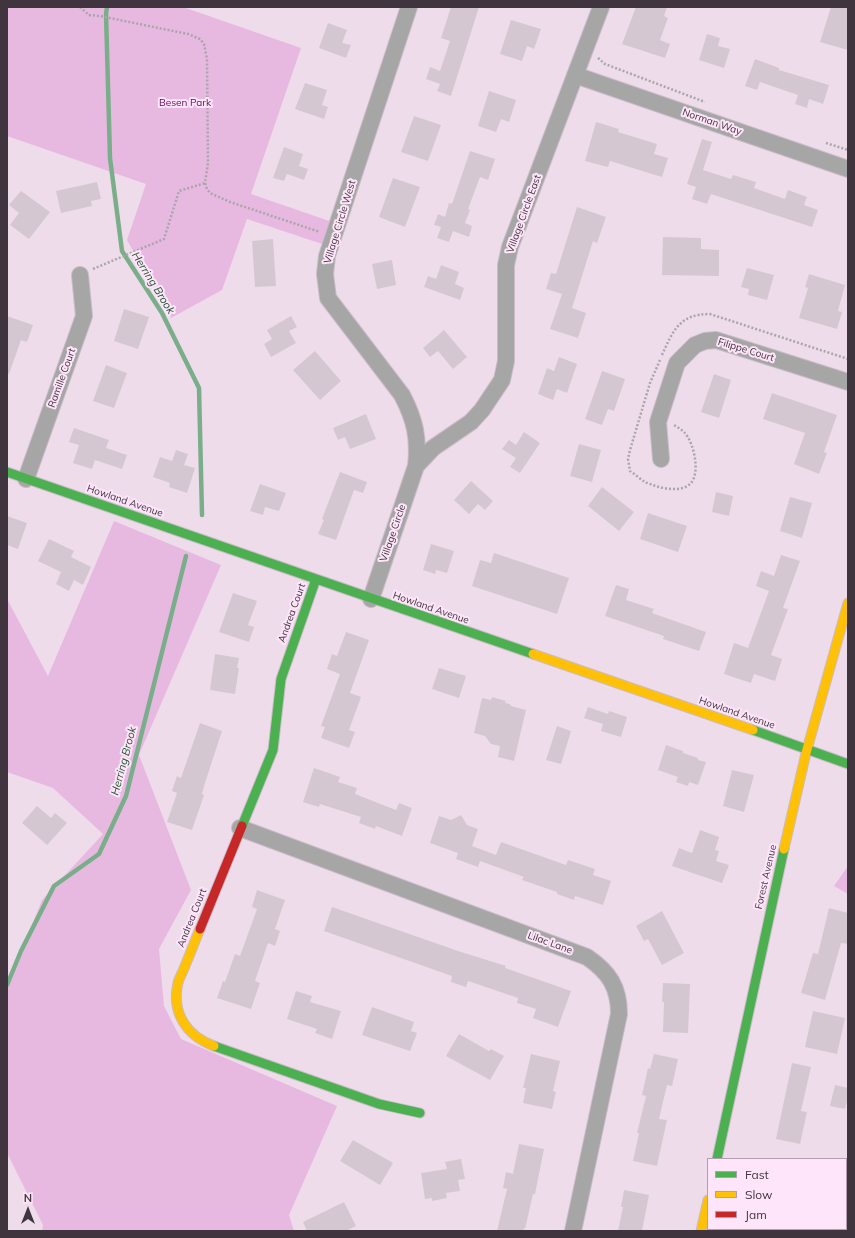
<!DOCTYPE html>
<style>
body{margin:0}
#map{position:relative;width:855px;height:1238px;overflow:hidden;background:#eedceb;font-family:Mulish,sans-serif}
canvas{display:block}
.frame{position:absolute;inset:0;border:8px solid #40343e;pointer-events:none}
.legend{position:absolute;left:707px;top:1158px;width:140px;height:72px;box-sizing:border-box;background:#fee5f9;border:1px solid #b29eae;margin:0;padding:5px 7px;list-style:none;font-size:12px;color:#40343e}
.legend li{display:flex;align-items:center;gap:8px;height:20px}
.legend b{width:20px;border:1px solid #b29eae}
.north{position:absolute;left:8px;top:1190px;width:40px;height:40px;-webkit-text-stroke:3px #fee5f9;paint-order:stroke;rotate:0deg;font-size:11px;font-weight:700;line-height:16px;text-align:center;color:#40343e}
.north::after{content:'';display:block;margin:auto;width:14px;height:18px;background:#40343e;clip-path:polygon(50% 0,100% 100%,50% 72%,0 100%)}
</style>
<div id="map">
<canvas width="855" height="1238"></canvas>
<div class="frame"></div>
<ul class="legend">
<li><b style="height:5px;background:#4caf50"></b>Fast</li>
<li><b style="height:5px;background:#ffc107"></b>Slow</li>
<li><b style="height:5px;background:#c62828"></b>Jam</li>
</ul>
<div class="north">N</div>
</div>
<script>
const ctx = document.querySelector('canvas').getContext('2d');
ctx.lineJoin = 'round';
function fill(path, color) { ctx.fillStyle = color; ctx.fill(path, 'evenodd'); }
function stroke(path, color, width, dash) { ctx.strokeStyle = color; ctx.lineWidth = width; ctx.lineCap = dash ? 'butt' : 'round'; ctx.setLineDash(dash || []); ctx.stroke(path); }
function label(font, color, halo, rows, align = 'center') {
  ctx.font = font + ' Mulish,sans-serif'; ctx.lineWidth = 4; ctx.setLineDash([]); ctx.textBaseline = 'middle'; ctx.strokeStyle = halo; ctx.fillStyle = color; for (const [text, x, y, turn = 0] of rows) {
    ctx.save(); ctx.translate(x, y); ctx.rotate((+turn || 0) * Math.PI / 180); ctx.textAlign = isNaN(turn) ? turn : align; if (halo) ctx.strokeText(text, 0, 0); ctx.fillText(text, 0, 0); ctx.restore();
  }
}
fill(new Path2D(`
 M7 7H183L301 48 251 194 338 224 331 247 247 219 222 290 171 318 127 240 146 184 7 136Z
 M114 521 221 565 139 755 191 890 159 949 164 1006 181 1039 337 1106 289 1215 294 1231H42L43 1225 7 1153V987L42 900 103 834 53 788 7 772V599L48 676Z
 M848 866V894L834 886Z`), '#e8b9e0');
stroke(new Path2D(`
 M107 7 106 14 110 158 122 251 162 313 199 388 202 515
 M7 985 21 951 54 886 99 854 126 796 186 556`), '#7aae8a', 4.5);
fill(new Path2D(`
 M451 7H479L451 96 437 91 440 84 426 79 430 67 440 71 450 41 441 38Z
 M636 7H667L664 16 668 18 660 40 670 44 665 58 622 44Z
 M831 7H848V50L820 42Z
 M511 20 541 29 534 49 527 46 522 61 500 54Z
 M328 23 347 30 342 43 351 45 346 58 319 48Z
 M707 34 720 38 718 46 730 49 724 68 699 60Z
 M755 59 779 68V70L829 85 823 104 809 99 807 108 795 104 798 95 760 82 757 90 745 86Z
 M305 83 327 90 322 105 328 107 324 119 295 109Z
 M489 91 516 100 509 122 501 119 496 132 478 126Z
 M414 116 441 125 428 161 401 152Z
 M596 122 619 129 618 132 657 144 654 154 668 158 662 177 610 161 608 167 585 161Z
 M702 139 712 142 703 170 731 179 733 175 756 182 754 188 785 199 788 190 807 197 804 205 818 210 812 227 711 194 707 204 692 199 696 187 687 184Z
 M284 147 303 154 299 166 308 169 304 180 287 174 284 181 273 178Z
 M470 151 495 159 488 180 480 177 468 209 470 210 465 223 472 226 469 237 453 231 449 242 437 238 441 227 434 225 438 214 445 217 449 203 452 204Z
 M393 178 420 187 405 227 379 217Z
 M97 182 101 199 91 201 92 206 61 213 56 191Z
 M21 191 50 212 29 239 10 225 19 213 9 205Z
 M577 207 606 217 597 243 593 241 572 308 586 313 578 338 550 329 562 294 546 289 551 273 556 274Z
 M663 237 701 238V249L719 250V276L662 275Z
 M273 239 276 286 255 287 252 241Z
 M392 260 396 285 377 289 372 264Z
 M441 265 459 272 455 284 464 288 460 300 424 287 428 276 436 279Z
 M747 268 774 275 767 300 748 295 749 289 741 287Z
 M809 274 845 285 838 311 842 312 837 329 799 318 808 288 805 287Z
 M124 309 149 317 138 349 114 341Z
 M7 316 33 325 27 342 21 340 9 374 7 373Z
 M291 316 297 327 289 331 296 343 271 357 264 344 272 339 267 330Z
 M444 330 467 357 453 369 438 351 430 357 423 348Z
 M315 351 341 381 320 400 293 370Z
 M559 357 577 364 567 393 557 389 553 400 538 394 547 368 554 371Z
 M106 365 127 373 114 408 93 401Z
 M602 371 625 379 614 411 608 409 602 425 585 419Z
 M714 374 731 380 719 418 701 412Z
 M772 393 837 415 824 452 827 453 819 474 794 464 805 433 763 419Z
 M366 414 376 439 350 449 345 437 338 440 333 428Z
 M74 428 109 440 106 448 127 455 122 469 95 460 92 469 73 463 79 445 69 442Z
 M524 432 540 443 520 473 510 467 516 458 502 449 509 440 516 445Z
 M579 444 601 450 592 482 570 476Z
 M176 450 188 454 184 465 195 468 187 493 169 487 170 483 153 477 160 457 172 461Z
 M340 472 367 482 363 493 354 490 336 540 318 534 324 520 322 519Z
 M471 481 493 501 485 510 478 504 469 514 454 500Z
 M260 484 286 493 279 511 265 507 263 515 250 511Z
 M602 487 634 512 619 531 588 506Z
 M716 492 733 496 729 516 712 512Z
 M790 497 812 503 802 538 780 531Z
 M648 513 687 526 678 552 640 539Z
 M7 516 27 523 18 549 7 545Z
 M49 539 74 551 71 557 91 567 83 585 74 580 69 591 56 584 61 572 38 561Z
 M431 544 454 551 447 573 436 570 435 574 423 570Z
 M494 553 569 578 557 614 472 586 480 560 491 563Z
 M781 555 800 561 783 608 788 609 771 655 782 659 775 681 754 674 751 683 724 674 734 643 748 648 769 591 756 586 761 571 774 576Z
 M616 585 629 589 626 600 654 609 652 613 706 632 699 651 663 639 664 636 605 616Z
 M233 593 257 601 248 625 254 627 249 642 219 632Z
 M346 632 369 640 350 693 361 697 349 730 355 732 349 748 321 738 325 727 321 726 340 674 327 669 332 654 337 656Z
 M215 654 239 658 237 668H239L235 694 210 690Z
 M439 668 466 676 459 698 432 689Z
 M492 697 506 701 505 703 510 704 511 706 526 710 514 761 498 757 500 746 491 744 485 736 474 733 482 698 491 700Z
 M588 707 608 714 609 711 627 717 621 737 601 731 603 724 584 718Z
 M200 723 222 731 204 786 202 794 204 795 192 830 167 822 177 793 172 791 177 776 181 778Z
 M557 726 571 731 561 764 546 760Z
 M666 745 683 751V753L698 758V760L706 762 698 785 689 782 688 786 676 782 678 777 658 770Z
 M314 768 340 777 338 782 357 788 355 794 396 810 399 803 412 808 402 836 376 826 375 829 359 823 361 817 320 804 319 807 303 802Z
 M732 770 754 775 744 812 723 806Z
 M37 806 51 818 55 813 67 823 47 845 22 823Z
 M461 815 467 825 478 829 472 846 496 855 501 842 566 865 568 860 595 869 593 875 611 881 603 905 575 896 574 900 557 894V892L522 880 524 877 480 861 478 867 456 859 458 853 430 843 439 816 451 820Z
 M700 830 719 837 715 850 719 851 716 861 729 865 722 883 672 866 679 848 692 853Z
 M257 890 285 900 275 929 280 931 275 946 268 943 255 981 260 983 251 1009 217 998 223 981 225 982 235 954 240 956 257 909 252 907Z
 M332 907 461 952 506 966 505 968 571 991 558 1027 533 1018 536 1009 517 1003 518 998 468 981 466 987 451 982 452 976 324 931Z
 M829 908 848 913V944L841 943 825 1000 801 993 813 953 818 954Z
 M662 911 684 953 662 965 648 939 644 941 636 926Z
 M663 983 690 984 688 1033 663 1032 664 1002H662Z
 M296 991 312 996 310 1002 341 1011 332 1039 315 1033 317 1029 287 1019Z
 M372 1007 414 1022 411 1031 417 1033 410 1051 362 1035Z
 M813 1011 845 1018 837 1054 805 1047Z
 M459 1034 489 1051 491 1049 504 1056 490 1080 446 1056Z
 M531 1054 560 1061 553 1091 556 1092 552 1109 523 1103 526 1088H523Z
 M654 1054 678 1059 672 1086 667 1085 659 1119 667 1120 657 1166 633 1161 639 1133H637L646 1096 642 1095 648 1068 650 1069Z
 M792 1063 811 1067 801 1111 807 1112 800 1144 776 1139Z
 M835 1085 848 1088V1098L845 1109 830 1106Z
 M353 1140 393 1163 380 1185 340 1161Z
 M519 1144 544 1149 535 1194H533L525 1229 524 1228 523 1231H497L507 1189 503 1188 506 1172 513 1174Z
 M461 1159 465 1179 458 1180 460 1191 446 1193 447 1198 432 1201V1198L425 1199 421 1173 447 1169 445 1162Z
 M624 1190 649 1195 642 1231H618L623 1207H621Z
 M344 1202 356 1226 346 1231H307L303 1222Z`), '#d5c7d2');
const street = new Path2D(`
 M575 75 848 169
 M661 459 658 422 677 363 695 345 705 341 716 340 848 382
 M416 466 433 448 471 422 482 410 502 380 506 361V265L510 247 601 7
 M26 479 84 316 80 275
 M371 599 416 466C419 438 415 420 402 395L328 298 325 274 327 256 409 7
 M240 828 587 957C609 972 619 987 619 1014L573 1231`);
const fast = new Path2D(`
 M7 472 533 654
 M753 730 848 764
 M242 826 273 750 281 679 316 579
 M214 1046 379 1104 420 1113
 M717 1159 784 849`);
const slow = new Path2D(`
 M533 654 753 730
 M784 849 806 753 848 603
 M200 929C195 941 190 954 185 966 183 972 179 978 178 983 171 1013 187 1036 214 1046
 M701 1231 708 1200`);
const jam = new Path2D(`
 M200 929 242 826`);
stroke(street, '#cabcc8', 18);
stroke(fast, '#cabcc8', 11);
stroke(slow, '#cabcc8', 11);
stroke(jam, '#cabcc8', 11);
stroke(new Path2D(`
 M80 7 89 15 100 16 188 34 200 39 204 44 207 59 208 163 205 183 207 189 210 193 230 202 320 232
 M598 58 605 64 705 102
 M826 143 848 150
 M93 269 164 239 179 191 205 183
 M662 355C673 331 679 314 710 314L848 359
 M660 360 650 383 630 450 628 459 630 471C635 474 640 479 645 482 656 487 679 494 690 484 701 474 694 442 684 432 681 429 677 427 674 425`), '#a8a6a8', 2.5, [2, 2]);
stroke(street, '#a5a6a5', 16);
stroke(fast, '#4caf50', 9);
stroke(slow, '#ffc107', 9);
stroke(jam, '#c62828', 9);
label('10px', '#62085a', '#fee5f9', [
 ["Besen Park",185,103]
]);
label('10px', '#40343e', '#fee5f9', [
 ["Norman Way",712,122,19],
 ["Village Circle East",524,214,-70],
 ["Village Circle West",340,222,-73],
 ["Filippe Court",746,350,17],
 ["Ramille Court",62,378,-70],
 ["Howland Avenue",125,501,19],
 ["Village Circle",393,533,-71],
 ["Howland Avenue",431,608,19],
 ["Andrea Court",292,613,-70],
 ["Howland Avenue",737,713,19],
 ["Forest Avenue",766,877,-77],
 ["Andrea Court",192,918,-68],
 ["Lilac Lane",550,943,20]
]);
label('italic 11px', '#19532c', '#fee5f9', [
 ["Herring Brook",153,283,58],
 ["Herring Brook",124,761,-75]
]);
</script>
